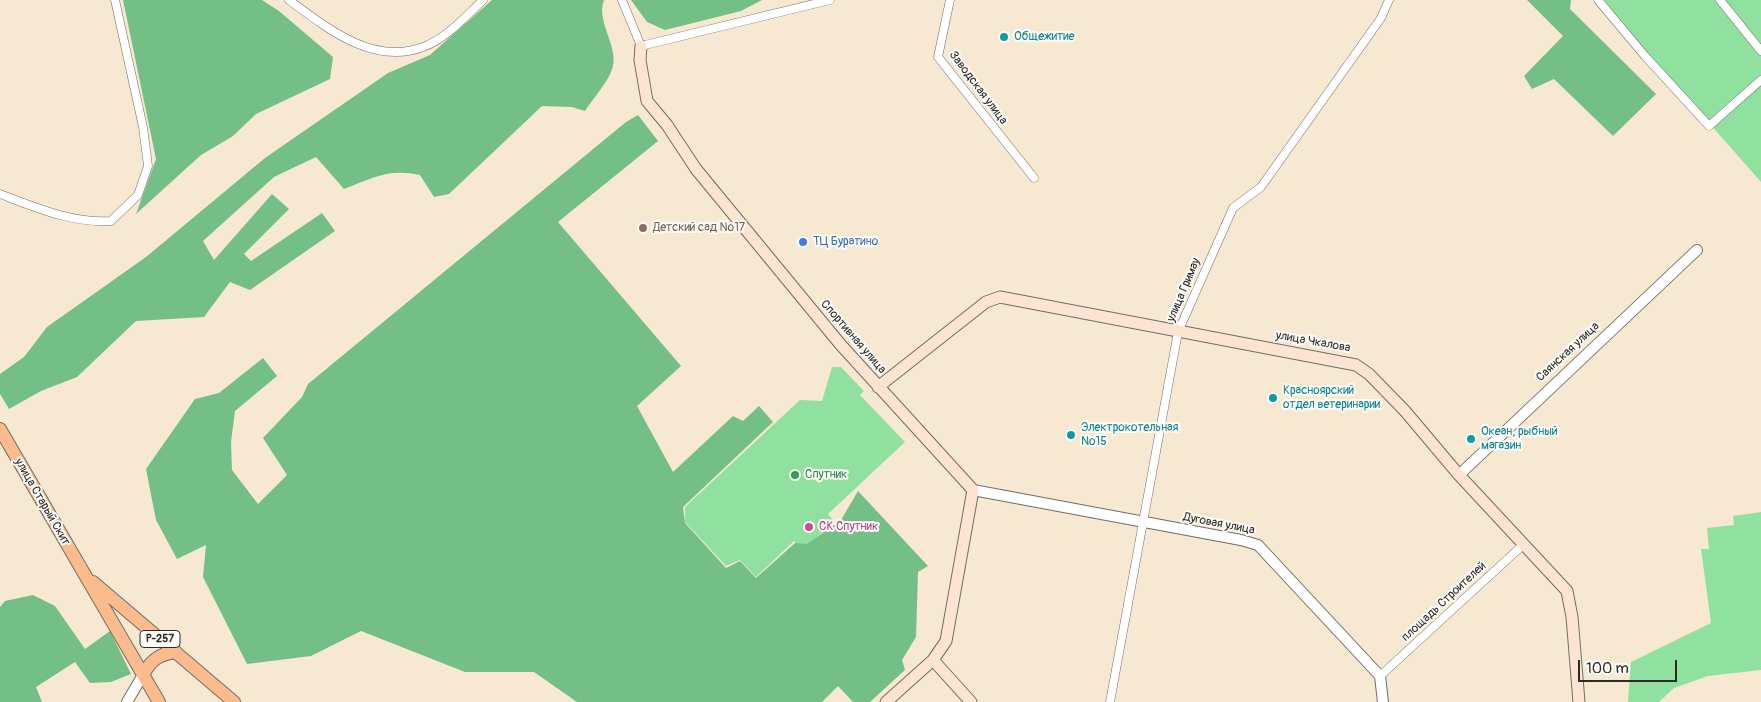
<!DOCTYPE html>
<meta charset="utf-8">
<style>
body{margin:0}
#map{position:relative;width:1761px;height:702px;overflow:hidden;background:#f7e8d2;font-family:Pangolin,sans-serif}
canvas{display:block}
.scale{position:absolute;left:1578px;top:660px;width:99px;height:22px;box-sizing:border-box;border:2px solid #2b2b2b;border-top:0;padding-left:6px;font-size:15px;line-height:18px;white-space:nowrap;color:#2b2b2b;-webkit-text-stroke:4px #fdfcf7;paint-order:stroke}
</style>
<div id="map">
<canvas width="1761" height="702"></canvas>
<div class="scale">100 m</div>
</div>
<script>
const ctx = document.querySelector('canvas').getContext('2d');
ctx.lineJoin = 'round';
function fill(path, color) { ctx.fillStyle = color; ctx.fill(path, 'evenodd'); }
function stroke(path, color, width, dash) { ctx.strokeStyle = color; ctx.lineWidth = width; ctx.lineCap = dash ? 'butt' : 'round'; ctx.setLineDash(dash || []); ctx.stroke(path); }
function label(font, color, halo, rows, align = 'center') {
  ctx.font = font + ' Pangolin,sans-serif'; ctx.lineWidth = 4; ctx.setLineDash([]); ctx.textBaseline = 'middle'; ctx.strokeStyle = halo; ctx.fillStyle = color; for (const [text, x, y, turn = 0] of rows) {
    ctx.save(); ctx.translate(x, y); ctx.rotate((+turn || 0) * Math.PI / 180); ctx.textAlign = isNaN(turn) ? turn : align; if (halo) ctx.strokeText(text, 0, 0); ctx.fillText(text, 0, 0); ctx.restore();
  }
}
fill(new Path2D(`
 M1604 0H1761V182L1635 39Z
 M832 367H841L864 391 860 395 905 442 828 514 834 521 803 550 794 541 756 577 740 560 726 566 685 522V507L800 400 822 401Z
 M1761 512V670L1708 676 1674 688 1659 702H1628L1631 662 1711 623 1701 549H1709L1707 528 1734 525 1733 516Z`), '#90e1a0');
fill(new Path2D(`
 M123 0H262L279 11 333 57 330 79 256 114 233 136 201 155 136 214 156 159Z
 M492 0H604C595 23 622 49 611 72 605 86 593 98 585 111L572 107 542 106 449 194 434 197 420 175C389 168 372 178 344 189L316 157 274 177 203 241 214 260 272 194 289 209 244 254 251 261 322 213 335 231 250 290 230 282 204 317 136 321 77 377 41 391 9 409 0 394V374L24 357 47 327 146 257 265 158 388 73 430 55Z
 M631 0H762L741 11 665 30 647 22Z
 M1527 0H1571L1570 9 1656 94 1613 136 1554 79 1532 89 1524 76 1563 36Z
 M638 115 658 141 558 222 681 366 637 406 673 472 733 416 743 421 759 406 773 422 683 507 685 523 726 568 740 561 756 578 795 543 807 544 841 520 858 491 928 566 918 572 916 637 902 660 905 670 870 702H853L838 686 822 702H577L534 672H465L361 631 311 656 247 664 203 577 206 545 177 559 156 520 146 469 195 399 219 393 263 358 277 376 235 411 231 442 232 470 258 504 287 475 263 438 302 397 308 384 626 122Z
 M33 595 55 606 85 649 110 631 131 674 111 682 90 683 75 662 36 687 42 702H0V607L5 601Z`), '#74bf86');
const minor = new Path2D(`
 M289 0C327 28 373 66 423 47 446 39 466 16 483 0
 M622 0 641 46 830 0
 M950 0 938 57 1034 178
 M1598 0 1645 56 1709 126 1761 80
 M1720 0 1761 51
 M0 194C37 208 71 223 111 221L138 195 148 166 143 127 115 0
 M1380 676 1524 544
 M1110 702 1178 332 1233 208 1261 187 1381 18 1389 0`);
const tertiary = new Path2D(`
 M1459 475 1697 250
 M973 490 1241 540 1258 545 1380 676 1383 702
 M127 702 144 673`);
const secondary = new Path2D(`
 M641 46 640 60 647 101 667 125 696 169 840 344 973 490 946 641 933 660 886 702
 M878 387 986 302 1000 297 1356 365 1369 374 1405 411 1459 475 1567 591 1572 617 1579 702
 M933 660 971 702`);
const trunk = new Path2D(`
 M0 429 159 702
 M93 582 234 702
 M144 673C152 659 160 654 176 652`);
stroke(minor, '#726d65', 9);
stroke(tertiary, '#726d65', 12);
stroke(secondary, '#726d65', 13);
stroke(trunk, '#726d65', 14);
stroke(minor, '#fff', 8);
stroke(tertiary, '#fff', 10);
stroke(secondary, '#fde4d1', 11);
stroke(trunk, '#fbbb8c', 12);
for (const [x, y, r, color] of [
 [1004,37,5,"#0f9aa8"],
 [643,228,5,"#8d6e63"],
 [803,242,5,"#3f7fe0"],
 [1273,398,5,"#0f9aa8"],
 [1071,435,5,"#0f9aa8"],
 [1471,439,5,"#0f9aa8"],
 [795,475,5,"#2e9e5b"],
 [809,527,5,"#d1479c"]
]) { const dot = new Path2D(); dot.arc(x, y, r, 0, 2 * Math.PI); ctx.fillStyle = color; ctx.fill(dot); stroke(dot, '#fdfcf7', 2); }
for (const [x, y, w] of [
 [160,639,40]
]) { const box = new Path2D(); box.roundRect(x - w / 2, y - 8.5, w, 17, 4); ctx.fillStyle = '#fdfcf7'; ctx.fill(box); stroke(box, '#2b2b2b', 1); }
label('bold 11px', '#2b2b2b', null, [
 ["Р-257",160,639]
]);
label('12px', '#0d838f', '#fdfcf7', [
 ["Общежитие",1014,37],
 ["Красноярский",1283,391],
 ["отдел ветеринарии",1283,405],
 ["Электрокотельная",1081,428],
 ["№15",1081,442],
 ["Океан, рыбный",1481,432],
 ["магазин",1481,446]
], 'left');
label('12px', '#2b2b2b', '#fdfcf7', [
 ["Заводская улица",978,88,53],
 ["улица Гримау",1184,290,-67],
 ["Спортивная улица",853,337,49],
 ["улица Чкалова",1313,342,10],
 ["Саянская улица",1568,352,-43],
 ["улица Старый Скит",42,502,60],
 ["Дуговая улица",1219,524,11],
 ["площадь Строителей",1444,602,-43]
]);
label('12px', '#785e54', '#fdfcf7', [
 ["Детский сад №17",653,228]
], 'left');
label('12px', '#366cbe', '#fdfcf7', [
 ["ТЦ Буратино",813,242]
], 'left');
label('12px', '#27864d', '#fdfcf7', [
 ["Спутник",805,475]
], 'left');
label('12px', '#b23c85', '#fdfcf7', [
 ["СК Спутник",819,527]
], 'left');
</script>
